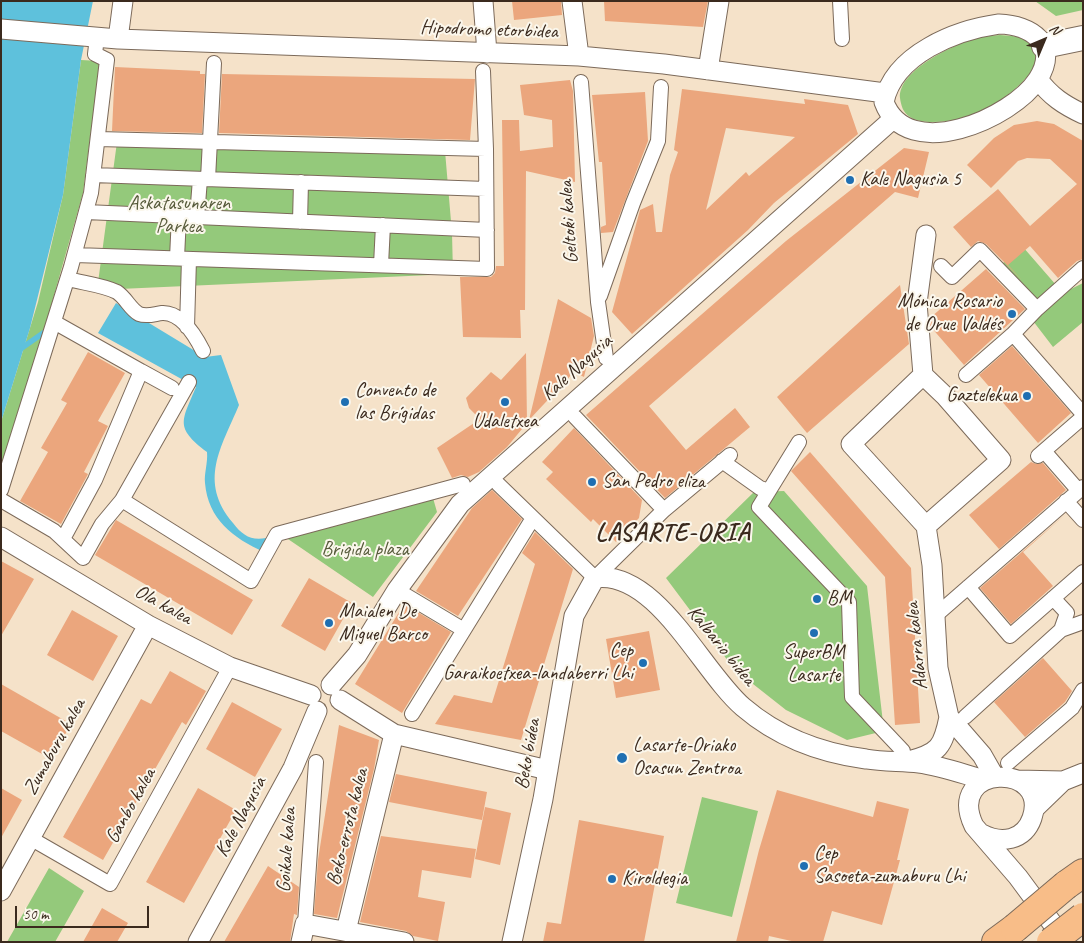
<!DOCTYPE html>
<meta charset="utf-8">
<style>
body{margin:0}
#map{position:relative;width:1084px;height:943px;overflow:hidden;background:#f5e2c9;font-family:Caveat,sans-serif}
canvas{display:block}
.frame{position:absolute;inset:0;border:2px solid #3b2a1e;pointer-events:none}
.north{position:absolute;left:1019px;top:15px;width:50px;height:50px;-webkit-text-stroke:4px #fbf7ec;paint-order:stroke;rotate:45deg;font-size:14px;font-weight:700;line-height:20px;text-align:center;color:#3b2a1e}
.north::after{content:'';display:block;margin:auto;width:18px;height:22px;background:#3b2a1e;clip-path:polygon(50% 0,100% 100%,50% 72%,0 100%)}
.scale{position:absolute;left:15px;top:906px;width:134px;height:22px;box-sizing:border-box;border:2px solid #3b2a1e;border-top:0;padding-left:6px;font-size:15px;line-height:18px;white-space:nowrap;color:#3b2a1e;-webkit-text-stroke:4px #fbf7ec;paint-order:stroke}
</style>
<div id="map">
<canvas width="1084" height="943"></canvas>
<div class="frame"></div>
<div class="north">N</div>
<div class="scale">50 m</div>
</div>
<script>
const ctx = document.querySelector('canvas').getContext('2d');
ctx.lineJoin = 'round';
function fill(path, color) { ctx.fillStyle = color; ctx.fill(path, 'evenodd'); }
function stroke(path, color, width, dash) { ctx.strokeStyle = color; ctx.lineWidth = width; ctx.lineCap = dash ? 'butt' : 'round'; ctx.setLineDash(dash || []); ctx.stroke(path); }
function label(font, color, halo, rows, align = 'center') {
  ctx.font = font + ' Caveat,sans-serif'; ctx.lineWidth = 4; ctx.setLineDash([]); ctx.textBaseline = 'middle'; ctx.strokeStyle = halo; ctx.fillStyle = color; for (const [text, x, y, turn = 0] of rows) {
    ctx.save(); ctx.translate(x, y); ctx.rotate((+turn || 0) * Math.PI / 180); ctx.textAlign = isNaN(turn) ? turn : align; if (halo) ctx.strokeText(text, 0, 0); ctx.fillText(text, 0, 0); ctx.restore();
  }
}
fill(new Path2D(`
 M1035 1H1083V10L1056 16Z
 M1000 35C1073 38 1024 88 990 107 972 117 952 122 932 122 925 122 916 121 910 117 903 113 901 105 900 98 898 70 955 44 977 38 984 36 992 36 1000 35Z
 M81 60 100 61 83 193 32 373 1 467V422L38 302 63 195Z
 M117 142 445 151 452 233 453 274 97 290Z
 M1023 247 1063 293 1083 283V322L1053 347 1030 317 1036 313 998 267Z
 M784 491 867 586 884 731 847 740 786 710 734 669 666 578 754 492Z
 M433 498 437 512 373 597 285 537Z
 M702 797 758 811 732 917 676 903Z
 M49 868 84 891 55 942H7Z`), '#94c97b');
fill(new Path2D(`
 M1 1H93L81 60 63 195 30 328 1 422Z
 M116 303 205 357 221 355 239 405C221 448 198 481 233 523 242 535 251 541 266 538L267 545 264 552C233 538 208 519 205 483 204 473 208 463 207 452 174 427 182 421 196 387L98 333Z`), '#5ec1dc');
stroke(new Path2D(`
 M19 350 46 331`), '#5ec1dc', 5.5);
fill(new Path2D(`
 M512 1H561L562 15 514 20Z
 M604 1H708L703 27 605 21Z
 M115 67 200 71V74H205L202 133 112 131Z
 M222 74 475 79 470 140 219 133Z
 M570 80 573 91 575 182 526 171 525 310H520L521 338 463 337 460 277H491L495 273 496 266H504L502 120H519L520 151 553 147 552 120 524 115 520 85Z
 M682 89 805 104 804 99 848 105 858 134 774 203 748 230 632 334 612 312 640 210 653 204 656 232H662L670 175 678 152 674 150ZM726 128 795 137 749 176 746 172 706 210Z
 M645 92 648 141 613 232 601 233V227L606 225 602 162H599L592 95Z
 M1037 121 1054 124 1083 141V259L1077 261 1058 278 1030 246 1008 265 1022 280 986 244 978 241 971 247 953 227 998 189 1030 226 1077 184 1050 159 1027 158 1018 161 991 188 967 165 994 138 1014 125Z
 M904 148 929 152 918 198 895 192 649 406 686 450 735 408 750 427 665 498 586 415 786 241Z
 M986 269 1025 309 964 365 930 326V318Z
 M900 285 909 344 807 433 777 397Z
 M558 299 591 318 594 336 584 377 574 372 529 420Z
 M1012 346 1071 413 1038 443 979 375Z
 M88 352 125 373 98 421 108 426 84 472 88 474 87 476 61 524 20 501 48 452 41 448 67 403 61 400Z
 M526 353 527 423 507 447 479 472 468 477 461 475 452 478 437 448 480 419 469 408 466 398 491 372 501 380Z
 M574 428 642 500 639 518 616 542 593 519 591 522 546 479 553 472 542 462Z
 M810 452 911 568 920 723 895 725 885 577 791 471Z
 M1031 462 1036 464 1043 463 1066 490 999 549 969 515Z
 M492 490 522 519 458 616 416 591 472 508Z
 M1066 514 1023 552 1053 586 1011 624 980 588Z
 M116 520 253 600 232 635 95 555Z
 M535 532 573 569 521 740 435 724 454 695 492 703 535 564 522 553Z
 M1 561 34 579 1 636Z
 M309 578 352 603 325 651 281 626Z
 M404 604 451 632 402 713 355 684Z
 M72 610 118 636 93 681 47 655Z
 M649 631 660 690 616 698 606 639Z
 M1043 658 1072 691 1065 702 1025 737 994 702Z
 M170 671 206 691 186 725 182 722 103 860 63 837 141 699 151 704Z
 M1 684 71 724 51 759 1 731Z
 M232 702 282 729 255 777 206 749Z
 M339 725 379 740 374 769 337 918 314 914 318 860Z
 M396 774 487 792 482 820 389 802Z
 M1 788 22 800 1 838Z
 M198 788 236 810 184 903 146 882Z
 M777 790 873 817 877 801 909 809 897 860H900L882 925 832 911 823 942H796L769 936 768 942H736L759 850Z
 M485 807 511 813 500 865 475 859Z
 M579 820 664 836 644 942H543L547 922 561 924Z
 M381 836 476 849 471 878 422 870 418 897 445 902 438 941 413 936 406 931 360 922Z
 M268 866 299 887 297 915 294 914 290 942H224Z
 M102 908 128 923 117 942H83Z`), '#eba67d');
const pedestrian = new Path2D(`
 M840 1 842 39
 M581 82 598 302 606 358
 M98 139 486 149 483 71
 M93 175 486 189
 M208 179 214 63
 M86 212 487 230
 M197 217 200 179
 M300 222 301 182
 M75 255 487 269 486 149
 M177 258 179 216
 M381 265 383 225
 M941 266 952 277 980 250 1037 309 1013 334
 M68 279C83 283 103 285 117 292 126 298 130 309 139 314 147 317 154 314 162 313 181 312 195 335 203 351
 M600 296 633 203 658 141 661 87
 M1037 309 1083 268
 M54 322 141 371 95 480 63 539
 M187 327 189 259
 M141 371 172 388
 M966 375 1013 334 1083 414
 M575 417 664 510
 M799 442 759 507 849 602 852 697 903 751
 M1044 451 1078 490
 M1038 456 1083 417
 M722 461 760 488 769 491
 M498 484 595 578 664 510 730 455
 M1 490 71 267 91 193 107 60 95 54 97 37
 M1 500 54 531 83 558 102 524 122 500 189 382
 M122 500 251 581 277 534 463 484
 M1066 501 1083 520
 M968 587 1010 636 1083 572
 M397 590 464 630
 M935 616 1083 487
 M1061 630 1083 622
 M412 714 533 518
 M965 717 1061 630 1067 613 1053 598
 M1008 763 1072 708 1083 690
 M30 838 110 884 230 667
 M305 924 316 762`);
const minor = new Path2D(`
 M483 1 487 53
 M572 1 579 56
 M999 24C1031 25 1060 44 1038 79 1012 119 907 164 884 102 894 54 956 30 999 24Z
 M1 29 118 39 579 56 664 64 885 93
 M118 39 123 1
 M708 70 719 1
 M1038 79C1050 96 1064 105 1083 114
 M923 375 851 444 926 526 1001 460 946 397 923 375 917 303 926 235
 M926 526 932 565 938 668 949 717 982 755 994 776
 M1 537 148 625 230 667 311 695
 M331 685 357 655 397 590 460 504 893 119
 M340 700 394 734 548 770
 M909 761C939 753 943 747 949 717
 M1017 780 1063 781
 M1034 809 1063 781 1083 773
 M982 834C1001 844 1024 841 1032 818 1051 762 944 763 974 826L1018 877 1066 942
 M1 891 148 625
 M346 931 394 734
 M198 942 293 768 317 711
 M301 942 305 924 404 942
 M512 942 543 799 574 616 595 578C656 569 702 672 743 707 778 737 820 753 866 759 884 762 901 761 919 763 941 766 963 774 985 780`);
const tertiary = new Path2D(`
 M1044 46 1083 38`);
const motorway = new Path2D(`
 M1066 885 1083 873
 M996 942 1015 928`);
stroke(pedestrian, '#7c6a5a', 16);
stroke(minor, '#7c6a5a', 21);
stroke(tertiary, '#7c6a5a', 26);
stroke(motorway, '#7c6a5a', 30);
stroke(pedestrian, '#fff', 14);
stroke(minor, '#fff', 19);
stroke(tertiary, '#fff', 24);
stroke(motorway, '#f8bd88', 28);
const motorwayBridge = new Path2D(`
 M1015 928 1066 885
 M1051 942 1083 917`);
stroke(motorwayBridge, '#7c6a5a', 30, []);
stroke(motorwayBridge, '#f8bd88', 28);
for (const [x, y, r, color] of [
 [850,180,5,"#1f6fb2"],
 [1012,314,5,"#1f6fb2"],
 [1027,396,5,"#1f6fb2"],
 [345,402,5,"#1f6fb2"],
 [505,402,5,"#1f6fb2"],
 [592,482,5,"#1f6fb2"],
 [817,599,5,"#1f6fb2"],
 [329,623,5,"#1f6fb2"],
 [814,633,5,"#1f6fb2"],
 [643,663,5,"#1f6fb2"],
 [622,758,6,"#1f6fb2"],
 [804,866,5,"#1f6fb2"],
 [612,879,5,"#1f6fb2"]
]) { const dot = new Path2D(); dot.arc(x, y, r, 0, 2 * Math.PI); ctx.fillStyle = color; ctx.fill(dot); stroke(dot, '#fbf7ec', 2); }
label('20px', '#3b2a1e', '#fbf7ec', [
 ["Hipodromo etorbidea",489,30,2],
 ["Geltoki kalea",569,222,-94],
 ["Kale Nagusia",577,368,-42],
 ["Ola kalea",163,605,29],
 ["Kalbario bidea",721,646,51],
 ["Adarra kalea",917,646,-96],
 ["Zumaburu kalea",55,747,-61],
 ["Beko bidea",528,754,-80],
 ["Ganbo kalea",131,806,-61],
 ["Kale Nagusia",241,817,-62],
 ["Beko-errota kalea",348,827,-76],
 ["Goikale kalea",287,850,-86]
]);
label('20px', '#3b2a1e', '#fbf7ec', [
 ["Kale Nagusia 5",860,180],
 ["Mónica Rosario",1002,302,"right"],
 ["de Orue Valdés",1002,325,"right"],
 ["Convento de",355,391],
 ["las Brígidas",355,414],
 ["Gaztelekua",1017,396,"right"],
 ["Udaletxea",505,422,"center"],
 ["San Pedro eliza",602,482],
 ["BM",827,599],
 ["Maialen De",339,612],
 ["Miguel Barco",339,635],
 ["Cep",633,651,"right"],
 ["Garaikoetxea-landaberri Lhi",633,674,"right"],
 ["SuperBM",814,653,"center"],
 ["Lasarte",814,676,"center"],
 ["Lasarte-Oriako",633,746],
 ["Osasun Zentroa",633,769],
 ["Cep",814,854],
 ["Sasoeta-zumaburu Lhi",814,877],
 ["Kiroldegia",622,879]
], 'left');
label('20px', '#565a3a', '#fbf7ec', [
 ["Askatasunaren",179,204],
 ["Parkea",179,227],
 ["Brigida plaza",365,550]
]);
ctx.letterSpacing = '1px';
label('bold 25px', '#3b2a1e', '#fbf7ec', [
 ["LASARTE-ORIA",673,533]
]);
ctx.letterSpacing = '0px';
</script>
